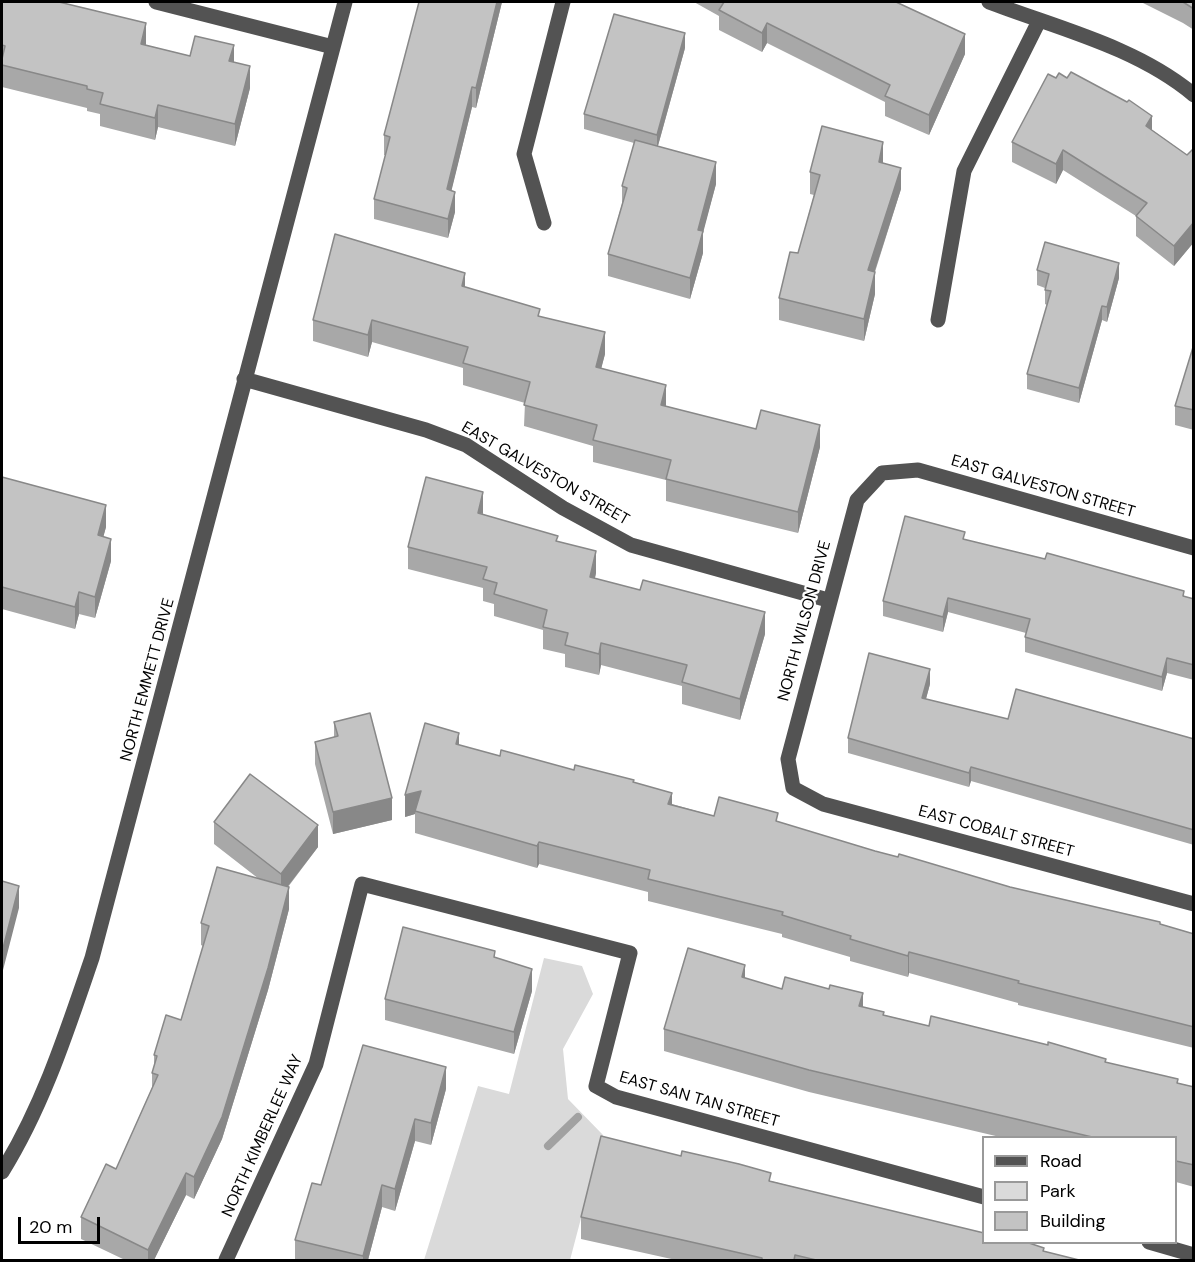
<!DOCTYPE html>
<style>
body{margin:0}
#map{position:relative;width:1195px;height:1262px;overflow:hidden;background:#fff;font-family:"DM Sans",sans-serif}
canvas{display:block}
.frame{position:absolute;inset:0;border:3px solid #000;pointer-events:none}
.legend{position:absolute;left:982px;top:1136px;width:195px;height:108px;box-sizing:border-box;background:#fff;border:2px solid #999;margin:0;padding:8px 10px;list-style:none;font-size:18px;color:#000}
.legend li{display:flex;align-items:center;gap:12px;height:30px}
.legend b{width:30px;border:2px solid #999}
.scale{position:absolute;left:18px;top:1217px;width:82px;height:27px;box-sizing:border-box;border:3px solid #000;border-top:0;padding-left:8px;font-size:18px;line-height:21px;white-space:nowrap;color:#000;-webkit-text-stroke:4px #fff;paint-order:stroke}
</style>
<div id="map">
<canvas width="1195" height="1262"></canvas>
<div class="frame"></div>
<ul class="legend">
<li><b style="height:8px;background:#535353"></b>Road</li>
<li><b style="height:16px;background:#dadada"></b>Park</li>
<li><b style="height:16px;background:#c3c3c3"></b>Building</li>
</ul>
<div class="scale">20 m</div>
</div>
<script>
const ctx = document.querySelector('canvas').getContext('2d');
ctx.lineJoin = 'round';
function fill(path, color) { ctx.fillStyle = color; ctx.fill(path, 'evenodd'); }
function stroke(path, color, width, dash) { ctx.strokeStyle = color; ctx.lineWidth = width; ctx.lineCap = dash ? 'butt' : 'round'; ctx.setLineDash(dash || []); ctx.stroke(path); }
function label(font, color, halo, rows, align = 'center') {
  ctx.font = font + ' "DM Sans",sans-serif'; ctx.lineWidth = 4.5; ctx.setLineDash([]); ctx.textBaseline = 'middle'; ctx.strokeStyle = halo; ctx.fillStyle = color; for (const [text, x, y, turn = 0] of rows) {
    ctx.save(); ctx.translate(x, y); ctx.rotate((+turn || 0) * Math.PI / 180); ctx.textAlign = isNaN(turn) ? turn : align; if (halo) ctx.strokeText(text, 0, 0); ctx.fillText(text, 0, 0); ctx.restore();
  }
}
fill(new Path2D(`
 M544 958 582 966 593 994 563 1049 568 1099 603 1135 570 1260H424L478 1086 509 1094Z`), '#dadada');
stroke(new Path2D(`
 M548 1146 578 1117`), '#a1a1a1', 8);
stroke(new Path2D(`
 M156 2 333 47
 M989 2C1057 28 1137 47 1194 95
 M544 223 524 154 563 2
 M938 320 964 171 1039 21
 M244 379 426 430 466 445 563 508 631 545 828 600
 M1194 548 918 470 882 473 857 500 788 759 793 788 823 804 1194 904
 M2 1172C43 1106 67 1031 92 958L345 2
 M1149 1242 1194 1255
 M226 1260 316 1064 362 884 630 953 596 1086 616 1097 984 1197`), '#535353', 15);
fill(new Path2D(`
 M2 2 146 45 190 56 234 62 250 88 235 146 158 127 155 140 100 126V114L87 111V108L2 87Z
 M419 2H502L476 108 472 107 451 191 455 212 448 238 374 219V199L386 155H384V135Z
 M694 2H896L965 54 929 135 885 116V102L767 43 762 52 719 30V16Z
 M1141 2H1194V30L1183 23Z
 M685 48 658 146 716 184 703 231V253L690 299 608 276V254L622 204V186L634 143 584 129V114Z
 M1152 130 1187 155 1194 149V242L1174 266 1136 236V216L1063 170 1056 184 1012 162V142Z
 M883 163 901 189 875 272V294L864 341 779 320V298L798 253 814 195 810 194V172Z
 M1037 270 1119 278 1107 322 1102 320 1079 403 1027 389V374L1047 305 1045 304V288L1037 285Z
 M465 288 540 316 605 354 601 368 666 406 820 447 798 533 666 501V480L593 462V446L524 426 525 403 463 385V368L372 342 368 357 313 341V320Z
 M1194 344V430L1175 425V406Z
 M2 477 106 527 103 537 111 561 95 618 79 614 75 629 2 609Z
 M483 515 558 542 596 573 595 578 765 634 740 720 682 704V686L601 665 599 675 565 667V654L543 649V630L494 616V604L483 601V588L408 569V547Z
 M965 540 1194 599V680L1167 673 1162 691 1025 652V637L1026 633 948 612 943 632 883 616V601Z
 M930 684 926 699 1008 719 1194 739V845L971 781 969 787 848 753V738Z
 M334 722 392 820 333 834 315 764V742L334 737Z
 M459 745 500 756 634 782 672 804 714 816 778 822 875 851 1010 887 1160 924 1194 934V1048L1018 1005V1003L909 973 908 977 850 961V957L782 937V934L648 901V892L539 864 537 868 415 833V814L405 817Z
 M214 822 318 847 288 887 289 909 268 990 222 1139 194 1199 186 1195 154 1260H125L81 1239V1217L116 1169 152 1088V1073L154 1066V1055L181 1020 203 946 201 945V923L259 879 214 844Z
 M745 978 782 989 863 1007 884 1015 929 1026 1106 1062 1178 1083 1194 1087V1187L1176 1182V1137H1000L809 1092 664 1051V1029Z
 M532 991 514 1054 385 1020V999Z
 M446 1089 431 1145 415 1141 395 1211 382 1207 368 1260H295V1240L321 1185Z
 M771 1181 1044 1252 1079 1260H676L581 1239V1217Z`), '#a8a8a8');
fill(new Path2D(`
 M497 2H502L476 108V88Z
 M146 23V45L141 44Z
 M767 23V43L762 52V33Z
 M685 33V48L657 149V135Z
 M965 34V54L929 135V115Z
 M234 45V67L229 61Z
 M250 66V88L235 146V124Z
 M472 87V107L447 209V189Z
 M158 105V127L155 140V118Z
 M1152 116V136L1146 126Z
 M883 142V164L879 162Z
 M1063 150V170L1056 184V164Z
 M716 162V184L702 237 703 231V253L690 299V278L698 230Z
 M901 168V189L868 292V270Z
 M455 192V212L448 238V219Z
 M1194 222V242L1174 266V246Z
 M1119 263V278L1107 322V307Z
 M875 272V294L864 341V319Z
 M465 273V295L462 286Z
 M1102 306V320L1079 403V388Z
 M372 320V342L368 357V335Z
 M605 332V354L596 389V367Z
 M666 385V406L661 405Z
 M820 425V447L798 533V512Z
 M483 492V514L478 513Z
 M106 505V527L98 557V535Z
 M111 539V561L95 618V597Z
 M596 551V573L590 598V577Z
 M79 592V614L75 629V607Z
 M948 598V612L943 632V617Z
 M765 612V634L740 720V699Z
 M601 643V665L599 675V654Z
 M1167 658V673L1162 691V677Z
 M930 669V684L922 713V698Z
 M459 733V755L456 744Z
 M971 767V781L969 787V773Z
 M421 791 415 814 405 817V795Z
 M672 793V814L668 804Z
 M392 798V820L333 834V812Z
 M318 825V847L281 895V874Z
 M539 842V864L537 868V846Z
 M19 886V908L2 974V952Z
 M289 887V909L268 990 222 1139 194 1199V1177Z
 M909 952V973L908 977V956Z
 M745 965V987L742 977Z
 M532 969V991L514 1054V1032Z
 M863 993V1015L859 1006Z
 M446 1067V1089L431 1145V1123Z
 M415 1119V1141L395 1211V1189Z
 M186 1173V1195L154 1260H148V1250Z
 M382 1185V1207L368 1260H363V1256Z`), '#888');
const building = new Path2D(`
 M2 2H59L146 23 141 44 190 56 195 36 234 45 229 61 250 66 235 124 158 105 155 118 100 104 103 93 87 89V86L2 65V59L5 46 2 45Z
 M419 2H497L476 88 472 87 447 189 455 192 448 219 374 199 390 137 384 135Z
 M724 2H896L965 34 929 115 885 96 890 85 767 23 762 33 719 10Z
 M1182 2H1194V9L1183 2Z
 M614 14 685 33 657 135 584 114Z
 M1071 72 1127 102 1129 100 1152 116 1146 126 1187 155 1193 149H1194V222L1174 246 1136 216 1147 203 1063 150 1056 164 1012 142 1048 74 1056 78 1059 73 1067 78Z
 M822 126 883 142 879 162 901 168 868 270 875 272 864 319 779 298 790 252 798 253 820 175 810 172Z
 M635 140 716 162 698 230 703 231 690 278 608 254 627 188 622 186Z
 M335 234 465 273 462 286 540 309 538 316 605 332 596 367 666 385 661 405 756 429 761 410 820 425 798 512 666 479 671 460 593 440 597 425 524 405 530 382 463 363 468 347 372 320 368 335 313 320Z
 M1045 242 1119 263 1107 307 1102 306 1079 388 1027 374 1051 291 1045 290 1049 274 1037 270Z
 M1194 344V410L1175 406Z
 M2 477 106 505 98 535 111 539 95 597 79 592 75 607 2 587Z
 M426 477 483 492 478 513 558 536 556 541 596 551 590 577 640 590 643 580 765 612 740 699 682 682 687 665 601 643 599 654 565 645 568 633 543 627 547 610 494 594 497 583 483 579 487 567 408 547Z
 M905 516 965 532 963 539 1045 559 1047 553 1184 591 1183 596 1194 599V665L1167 658 1162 677 1025 637 1030 619 948 598 943 617 883 601Z
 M869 653 930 669 922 698 1008 719 1016 689 1194 739V830L971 767 969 773 848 738Z
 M370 713 392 798 333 812 315 742 338 736 334 722Z
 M425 723 459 733 456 744 500 756 501 750 574 770 575 765 634 780 633 782 672 793 668 804 714 816 719 797 778 813 776 821 875 851 898 857 899 854 1010 887 1160 922V924L1194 934V1027L1018 983 1019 981 909 952 908 956 850 939 851 936 782 915 783 912 648 879 650 870 539 842 537 846 415 811 421 791 405 795Z
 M250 774 318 825 281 874 214 822Z
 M217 867 289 887 268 968 222 1117 194 1177 186 1173 148 1250 81 1217 106 1164 116 1169 158 1075 152 1073 157 1056 154 1055 166 1015 181 1020 209 926 201 923Z
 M2 881 19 886 2 952Z
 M403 927 495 951 494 957 532 969 514 1032 385 999Z
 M688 948 745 965 742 977 782 989 785 977 829 989 830 985 863 993 859 1006 884 1012 883 1015 929 1026 931 1016 1048 1045V1042L1106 1059 1105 1062 1178 1079 1177 1083 1194 1087V1165L1176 1161V1137H1092L809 1070 664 1029Z
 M363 1045 446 1067 431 1123 415 1119 395 1189 382 1185 363 1256 295 1240 312 1183 321 1185Z
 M601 1136 681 1156 682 1151 739 1164 771 1173 769 1181 984 1233V1242H1026L1044 1248 1043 1251 1079 1260H816L795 1255 794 1260H762V1258L581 1217Z`);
fill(building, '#c3c3c3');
stroke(building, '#888', 1.5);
label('16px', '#000', '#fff', [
 ["EAST GALVESTON STREET",545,474,30],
 ["EAST GALVESTON STREET",1043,487,16],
 ["NORTH WILSON DRIVE",805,621,-75],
 ["NORTH EMMETT DRIVE",148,680,-75],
 ["EAST COBALT STREET",996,832,15],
 ["EAST SAN TAN STREET",699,1100,16],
 ["NORTH KIMBERLEE WAY",263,1136,-66]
]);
</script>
